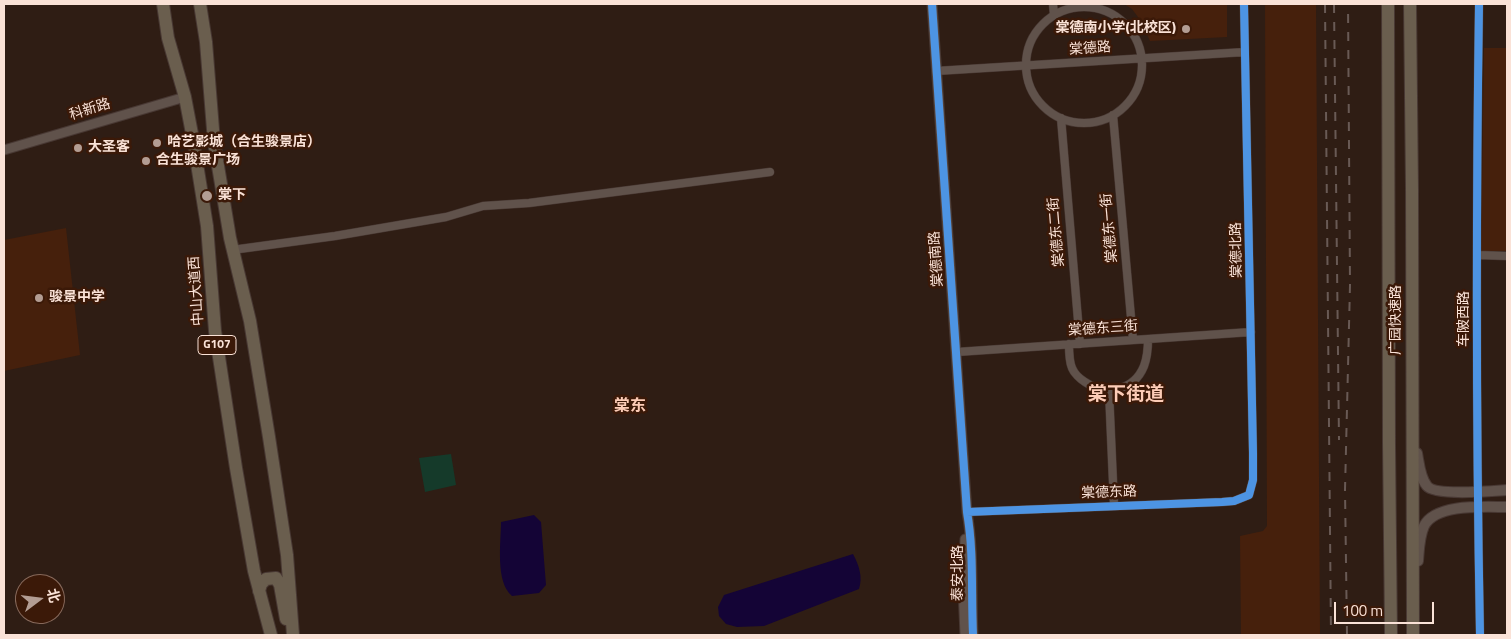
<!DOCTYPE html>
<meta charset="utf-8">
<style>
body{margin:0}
#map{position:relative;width:1511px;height:639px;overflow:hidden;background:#2f1d14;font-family:"Titillium Web","Noto Sans SC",sans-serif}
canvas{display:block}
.frame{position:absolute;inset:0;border:5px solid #fae2d7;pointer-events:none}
.north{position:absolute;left:15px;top:574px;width:50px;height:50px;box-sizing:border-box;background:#3b1908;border:1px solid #87695b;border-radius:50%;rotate:75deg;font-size:14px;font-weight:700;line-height:20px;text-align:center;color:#fae2d7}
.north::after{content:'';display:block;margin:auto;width:18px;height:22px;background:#b39d93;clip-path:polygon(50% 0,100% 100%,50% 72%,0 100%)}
.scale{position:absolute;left:1334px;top:602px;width:100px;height:22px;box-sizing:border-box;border:2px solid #fae2d7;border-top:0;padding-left:6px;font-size:15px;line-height:18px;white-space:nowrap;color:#fae2d7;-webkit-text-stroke:4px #3b1908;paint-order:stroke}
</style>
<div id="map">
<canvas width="1511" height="639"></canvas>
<div class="frame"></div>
<div class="north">北</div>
<div class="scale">100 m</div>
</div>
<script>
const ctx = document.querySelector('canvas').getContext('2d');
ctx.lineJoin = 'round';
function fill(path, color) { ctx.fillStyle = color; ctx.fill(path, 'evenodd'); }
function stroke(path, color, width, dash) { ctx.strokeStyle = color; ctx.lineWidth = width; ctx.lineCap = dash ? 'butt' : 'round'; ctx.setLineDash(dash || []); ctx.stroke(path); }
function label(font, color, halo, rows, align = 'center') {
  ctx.font = font + ' "Titillium Web","Noto Sans SC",sans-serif'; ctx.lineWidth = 5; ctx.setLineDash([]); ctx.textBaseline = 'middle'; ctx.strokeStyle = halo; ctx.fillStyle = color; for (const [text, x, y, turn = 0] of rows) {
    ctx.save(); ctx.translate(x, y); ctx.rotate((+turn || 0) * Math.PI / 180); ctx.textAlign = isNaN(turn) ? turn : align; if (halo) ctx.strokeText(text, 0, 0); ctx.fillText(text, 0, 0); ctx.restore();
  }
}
fill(new Path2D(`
 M1124 4H1227V37L1150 41 1141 21 1132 9Z
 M1265 4H1316L1320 635H1241L1240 536 1263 531 1267 526Z
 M1484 48H1507V251H1481Z
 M66 228 80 355 4 371V240Z`), '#46200c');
fill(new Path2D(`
 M451 454 456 485 425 492 419 458Z`), '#153a2a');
fill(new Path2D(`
 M534 515 541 522 546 585 539 593 512 596C495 582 501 542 501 522Z
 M853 554C859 565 863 577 859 589L764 626 737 627 726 624 719 616 718 607 724 595Z`), '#140436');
const minor = new Path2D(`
 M1053 4 1054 15
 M1479 4C1476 214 1476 425 1480 635
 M1026 65a58 58 0 1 1 116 0a58 58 0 1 1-116 0Z
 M936 71 1245 52
 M1113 115 1133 340
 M1061 118 1080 344
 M232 250 335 236 446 217 483 206 529 203 770 172
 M1478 255 1507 256
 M1069 344C1069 352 1069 361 1072 368 1074 373 1080 379 1085 382 1105 396 1134 391 1144 366 1147 358 1148 348 1148 339
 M957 352 1251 332
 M1109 391 1114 505
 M967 512 1222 502 1234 501 1249 495 1253 480V453L1244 4`);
const tertiary = new Path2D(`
 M932 4 967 512C974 552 971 594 973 635
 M4 150 185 97
 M965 635 963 589 965 539`);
const secondary = new Path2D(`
 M1417 453C1419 464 1420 478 1427 486 1435 496 1493 491 1507 490
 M1418 561C1419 549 1419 537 1424 526 1436 503 1485 507 1507 507`);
const trunk = new Path2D(`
 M163 4 168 38 185 97 193 139 207 226 215 331 236 468 254 571 271 635
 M200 4 206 42 214 142 230 238 250 321 269 437 287 555 293 635
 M1388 4 1389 444 1391 635
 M1410 4 1412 189 1413 635
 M259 591 261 584 266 579 276 578 280 585 286 619`);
stroke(minor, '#483833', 9);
stroke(tertiary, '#483833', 11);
stroke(secondary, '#483833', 12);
stroke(trunk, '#483833', 14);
stroke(minor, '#60524b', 8);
stroke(tertiary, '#60524b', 9);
stroke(secondary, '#60524b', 10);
stroke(trunk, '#6a5e4e', 12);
stroke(new Path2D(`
 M1325 4 1331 635
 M1334 4 1339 440
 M1347 635 1345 490 1350 285 1348 4`), '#695a55', 2, [9, 9]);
stroke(new Path2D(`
 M932 4 967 512C974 552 971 594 973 635
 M1479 4C1476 214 1476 425 1480 635
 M967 512 1222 502 1234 501 1249 495 1253 480V453L1244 4`), '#4d94e3', 8);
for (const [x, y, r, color] of [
 [1186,29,5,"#b39d93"],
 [157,143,5,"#b39d93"],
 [78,148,5,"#b39d93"],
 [146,161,5,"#b39d93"],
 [207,196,6,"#b39d93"],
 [39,298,5,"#b39d93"]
]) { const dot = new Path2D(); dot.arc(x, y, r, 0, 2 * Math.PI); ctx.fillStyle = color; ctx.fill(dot); stroke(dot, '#3b1908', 2); }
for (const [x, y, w] of [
 [217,345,38]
]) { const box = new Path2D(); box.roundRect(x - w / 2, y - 9.5, w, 19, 4); ctx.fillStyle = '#3b1908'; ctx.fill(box); stroke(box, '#fae2d7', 1); }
label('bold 12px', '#fae2d7', null, [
 ["G107",217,345]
]);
label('bold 14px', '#fae2d7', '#3b1908', [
 ["棠德南小学(北校区)",1176,29,"right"],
 ["哈艺影城（合生骏景店）",167,143],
 ["大圣客",88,148],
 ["合生骏景广场",156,161],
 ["棠下",218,196],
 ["骏景中学",49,298]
], 'left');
label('14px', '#fae2d7', '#3b1908', [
 ["棠德路",1090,49,-4],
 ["科新路",90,110,-17],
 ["棠德东一街",1110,228,-95],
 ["棠德东二街",1057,232,-95],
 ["棠德北路",1237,250,-91],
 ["棠德南路",937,259,-94],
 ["中山大道西",197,291,-94],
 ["车陂西路",1465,319,-90],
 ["广园快速路",1397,320,-90],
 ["棠德东三街",1103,329,-4],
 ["棠德东路",1109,493,-2],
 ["泰安北路",959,573,-90]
]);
label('bold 16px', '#fcccb7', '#3b1908', [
 ["棠东",630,407]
]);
label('bold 19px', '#fcccb7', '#3b1908', [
 ["棠下街道",1126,395]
]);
</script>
